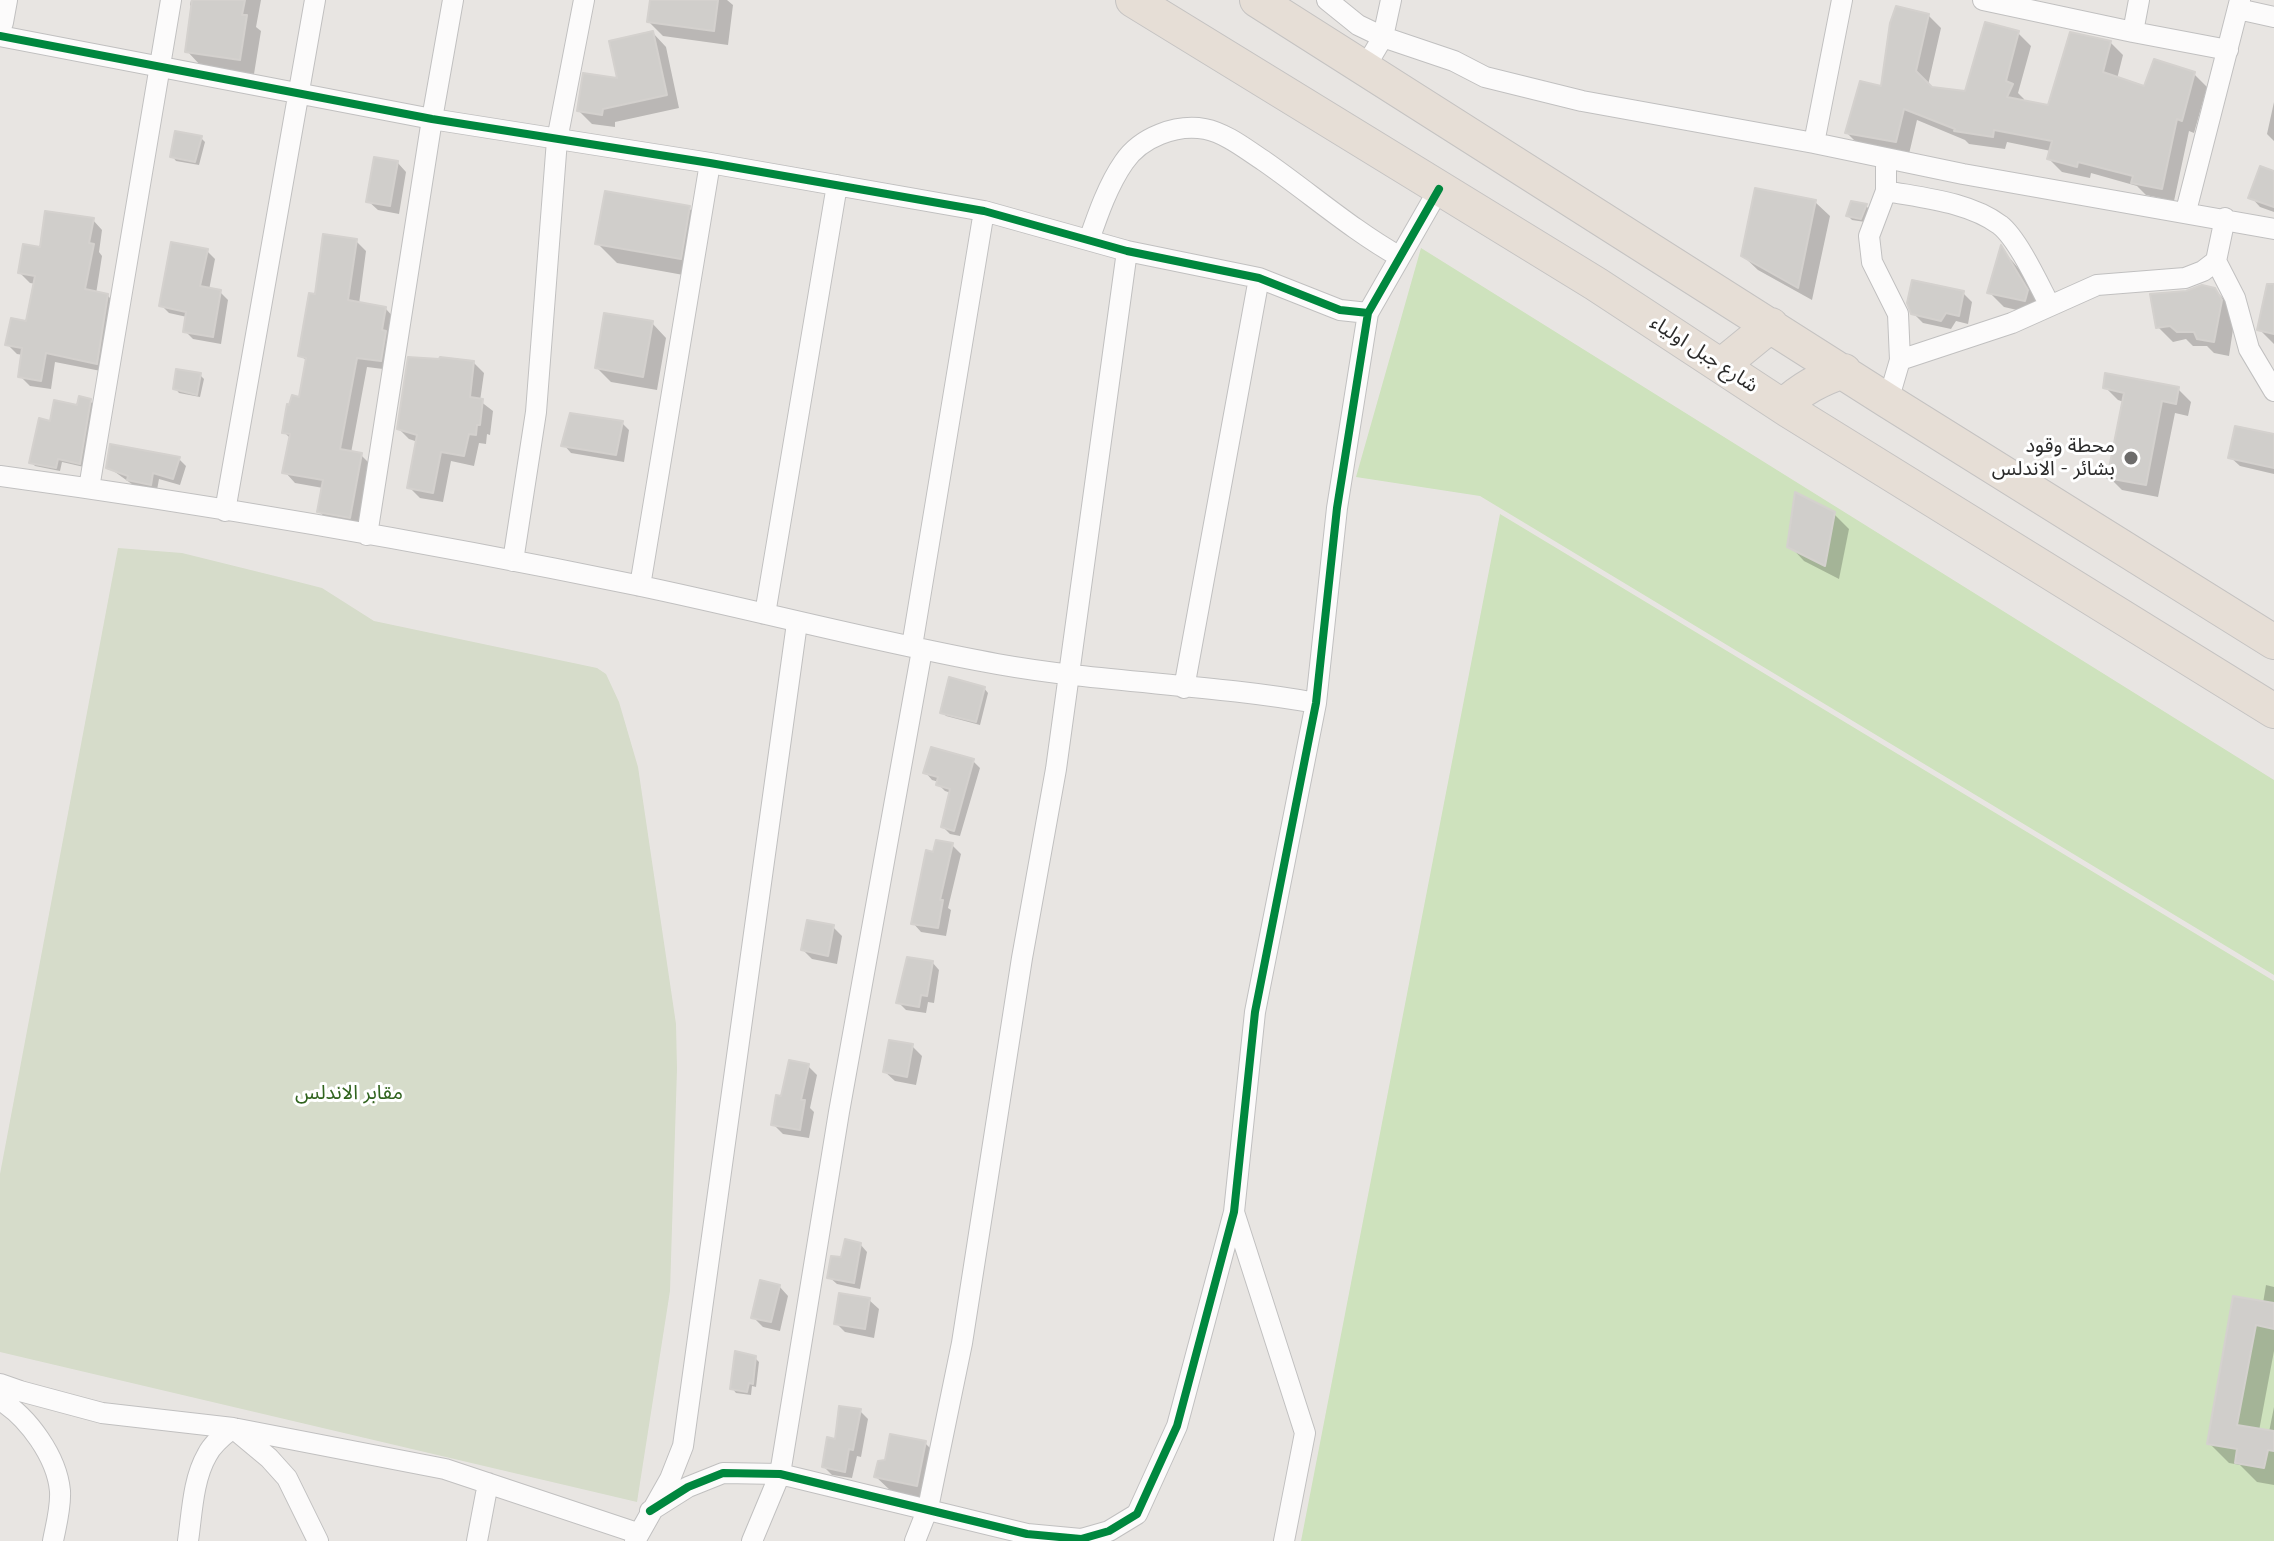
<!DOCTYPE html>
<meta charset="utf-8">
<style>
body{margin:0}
canvas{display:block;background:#e8e5e2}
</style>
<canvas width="2274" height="1541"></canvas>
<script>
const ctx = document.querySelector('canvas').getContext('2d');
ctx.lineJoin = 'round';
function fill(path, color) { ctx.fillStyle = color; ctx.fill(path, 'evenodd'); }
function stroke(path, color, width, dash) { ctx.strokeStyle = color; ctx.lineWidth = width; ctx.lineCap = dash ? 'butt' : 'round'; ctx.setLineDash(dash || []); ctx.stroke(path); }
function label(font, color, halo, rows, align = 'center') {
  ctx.font = font + ' Quicksand,"Noto Sans Arabic",sans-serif'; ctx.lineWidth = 6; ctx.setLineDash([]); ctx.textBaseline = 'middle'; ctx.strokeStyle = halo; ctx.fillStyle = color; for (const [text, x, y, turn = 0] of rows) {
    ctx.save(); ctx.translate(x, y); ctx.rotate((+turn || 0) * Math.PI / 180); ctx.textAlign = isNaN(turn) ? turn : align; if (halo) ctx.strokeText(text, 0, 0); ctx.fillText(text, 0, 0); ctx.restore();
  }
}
fill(new Path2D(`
 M1421 248 2274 780V975L1480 496 1356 477Z
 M1500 514 2274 981V1541H1301Z`), '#cee2bd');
fill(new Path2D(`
 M118 548 182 553 279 577 322 588 374 621 597 668 606 674 619 702 638 767 676 1024 677 1069 670 1291 637 1502 0 1352V1174Z`), '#d6dcca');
fill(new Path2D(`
 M191 0H261L256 27 261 31 254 74 201 66 187 51 193 8 190 5Z
 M652 0H727L733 5 728 45 663 36 649 22Z
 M1928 15 1941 28 1928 85 1932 89 1966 94 2018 33 2031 46 2018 93 2024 99 2023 103 2049 108 2110 42 2123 55 2117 79 2146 88 2194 74 2207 87 2194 133 2189 131 2174 201 2146 195 2137 186 2091 173 2090 178 2062 172 2049 159 2051 151 2007 142 2005 149 1969 144 1965 140 1917 120 1909 154 1860 146 1847 133 1882 88Z
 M653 33 666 47 679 108 615 122V127L592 124 579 111 620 80Z
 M2274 102V141L2267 134Z
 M201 138 205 142 199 165 176 161 172 156Z
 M397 162 406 172 399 214 378 210 368 201Z
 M2274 173V212L2260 207 2251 197Z
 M1815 202 1830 216 1812 300 1758 270 1743 256Z
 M1866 206 1870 210 1865 222 1852 220 1848 216Z
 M689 208 708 228 700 278 617 263 597 243Z
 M93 220 102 230 99 252 102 256 96 294 108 296 117 305 106 372 55 362 51 389 30 386 20 376 23 355 17 354 7 344 28 323 36 284 30 283 20 273 41 250Z
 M356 241 366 251 359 304 386 309 396 320 391 370 367 367 351 453 361 455 371 465 360 527 329 522 319 511 323 488 295 483 285 472 291 439 284 432 300 399 308 362 300 355 317 296Z
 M2002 249 2024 275 2041 306 2039 315 2004 307 1990 293Z
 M207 251 215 259 209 290 220 292 228 300 221 344 193 339 185 331 187 317 169 313 161 305Z
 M2214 289 2229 304 2235 316 2229 356 2214 353 2207 346H2193L2186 339 2173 342 2158 327Z
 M1963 293 1972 302 1968 324 1956 321 1951 329 1923 323 1913 313Z
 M2274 294V344L2259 329Z
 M652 323 666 338 657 390 611 382 597 368Z
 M474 363 484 373 480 401 493 411 490 435 487 434 486 444 479 443 474 466 451 461 443 502 420 498 410 488 418 442 409 439 399 429Z
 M200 375 204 379 200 397 179 393 175 388Z
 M2105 387 2178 389 2191 402 2188 416 2175 413 2158 497 2122 490 2109 477 2124 402 2118 400Z
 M90 401 94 405 84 467 62 462 60 471 35 466 31 462 51 423Z
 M622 423 629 430 624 462 571 453 564 445Z
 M2274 436V474L2240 466 2230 457Z
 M179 459 186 466 180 485 159 479 157 490 136 487 108 467Z
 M1834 514 1849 529 1839 579 1804 561 1790 546Z
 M984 688 988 693 980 725 946 716 942 712Z
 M973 761 980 768 960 836 950 834 943 827 951 793 945 791 938 784 939 782 932 780 926 773Z
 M952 845 961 854 948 908 951 910 946 936 921 932 913 923 935 854Z
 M833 927 842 936 837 964 812 959 803 950Z
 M932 962 939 970 934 1003 928 1002 926 1013 906 1010 898 1002Z
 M912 1046 922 1056 916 1085 895 1081 885 1072Z
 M808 1066 817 1075 810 1108 814 1112 809 1138 783 1134 773 1124 783 1099Z
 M860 1244 867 1252 860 1289 837 1284 829 1277 842 1260Z
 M2266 1285 2274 1287V1351L2259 1431 2269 1432 2274 1407V1485L2257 1482 2240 1465 2229 1463 2209 1443 2263 1303Z
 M779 1286 788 1296 780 1331 763 1327 753 1317Z
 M869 1300 879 1309 874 1338 845 1332 836 1323Z
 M755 1358 759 1362 756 1387 752 1386 751 1395 736 1393 732 1388Z
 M860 1411 868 1419 861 1457 857 1456 852 1478 832 1475 824 1467 837 1441Z
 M925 1443 940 1458 931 1500 891 1491 876 1477Z`), '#0003');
const building = new Path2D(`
 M192 0H245L242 15H247L240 60 185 52Z
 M650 0H718L714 31 647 22Z
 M1896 6 1929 14 1916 71 1932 87 1965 91 1985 22 2019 31 2006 81 2013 84 2007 97 2048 105 2070 32 2111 41 2103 72 2144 86 2154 59 2195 72 2182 121 2177 119 2162 189 2131 183 2133 176 2078 162 2077 167 2047 159 2052 141 1994 130 1993 137 1954 131 1955 129 1904 109 1896 142 1845 133 1860 81 1881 86 1890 23Z
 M653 31 667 95 603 109 602 115 577 111 583 73 617 78 609 41Z
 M175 131 202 136 195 162 170 157Z
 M374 157 398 161 390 206 366 202Z
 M2260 166 2274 171V207L2248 198Z
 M1755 188 1816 200 1798 288 1741 256Z
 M605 191 690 206 681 259 595 244Z
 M1851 201 1867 204 1861 219 1846 216Z
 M45 211 94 218 89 243 94 244 85 289 108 294 97 364 46 353 41 381 18 377 22 348 5 345 11 318 26 321 35 276 18 273 23 244 40 247Z
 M323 234 357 239 348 300 386 307 382 330 386 331 381 361 357 358 340 449 362 453 350 518 317 512 323 480 282 473 290 434 282 433 287 404 289 405 292 395 299 397 306 358 298 356 309 293 315 294Z
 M171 242 208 249 200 286 221 290 213 337 183 332 186 312 159 306Z
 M2001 245 2028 290 2025 301 1987 293Z
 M1912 280 1964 291 1959 316 1946 313 1941 321 1911 314 1907 303Z
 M2267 284H2274V334L2257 330Z
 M2202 285 2215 288 2222 300 2214 342 2197 339 2194 332H2177L2170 326 2156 328 2150 294 2186 291Z
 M604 313 653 321 643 377 595 368Z
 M408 357 439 359 440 357 474 361 470 397 483 399 480 425H477L476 435 469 434 464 456 441 452 433 493 407 488 417 435 397 429Z
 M176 369 201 373 197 395 173 389Z
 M2105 373 2179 387 2176 404 2162 401 2146 485 2107 478 2124 393 2103 388Z
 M79 396 91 399 80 464 58 459 56 468 29 463 39 418 50 421 54 400 77 405Z
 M570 413 623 421 616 455 561 446Z
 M2235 426 2274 434V468L2228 458Z
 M110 444 180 457 173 479 153 473 151 485 127 480 128 476 106 468Z
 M1795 492 1835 512 1825 566 1787 547Z
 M949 677 985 687 976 722 940 713Z
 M931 747 974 759 954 831 941 827 950 789 936 785 938 777 923 773Z
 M936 840 953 843 940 900H943L938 928 911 924 926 850 933 852Z
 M807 920 834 925 828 956 801 950Z
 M907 957 933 961 927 996 921 995 919 1007 896 1003Z
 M889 1040 913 1044 907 1077 883 1072Z
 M789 1060 809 1064 801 1100H805L800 1130 771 1125 776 1095 781 1096Z
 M845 1239 861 1243 854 1283 827 1278 831 1256 841 1257Z
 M760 1280 780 1285 771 1322 751 1318Z
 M839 1293 870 1298 865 1329 834 1324Z
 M2233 1296 2274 1303V1329L2256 1325 2237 1425 2274 1431V1451L2268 1450 2264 1468 2235 1463 2237 1449 2207 1444Z
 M735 1351 756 1356 753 1384 749 1383 747 1392 730 1389Z
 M839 1406 861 1409 853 1450 849 1449 845 1472 822 1467 827 1437 835 1439Z
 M890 1434 926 1441 917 1486 874 1477 878 1461 885 1460Z`);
fill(building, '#d0cecb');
stroke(building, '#d4d1ce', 2);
const minor = new Path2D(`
 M1327 0 1358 25 1383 37 1454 61 1485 77 1582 101 1814 143 1963 174 2274 229
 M1983 0 2133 32 2228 50
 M2238 9 2274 17
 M2133 32 2139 0
 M0 36 432 119 710 163 984 211 1127 251 1259 278 1340 310 1368 313
 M1364 69 1383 37 1391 0
 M1814 143 1842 0
 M1886 158V191L1869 236 1872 262 1898 314 1900 360 1888 401
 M1886 191C1923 198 1969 202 2000 225 2018 239 2039 285 2050 306
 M2186 211 2240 0
 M1089 240C1098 214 1108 185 1124 162 1141 137 1176 124 1205 129 1226 133 1247 150 1264 161 1310 193 1352 230 1400 257
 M2216 261 2235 298 2249 349 2274 391
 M1900 360 2012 323 2097 285 2185 278 2203 271 2216 261 2225 218
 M0 476C213 505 425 542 636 585 756 610 875 642 997 664 1103 683 1211 684 1316 703
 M89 488 171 0
 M225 511 315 0
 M367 535 432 119 453 0
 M513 561 536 412 557 140 584 0
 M640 586 710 163
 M765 614 837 185
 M912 646 984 211
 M1184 688 1259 278
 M1234 1212 1305 1433 1284 1541
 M0 1384 20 1391 102 1413 233 1428 445 1469 637 1533
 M0 1400C28 1417 57 1457 60 1491 61 1508 56 1525 53 1541
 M650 1511 688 1487 723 1473 780 1474 1027 1534 1081 1539 1109 1531 1137 1514 1177 1426 1234 1212 1255 1012 1316 703 1337 508 1368 313 1439 189
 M188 1541C192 1513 193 1479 207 1455 213 1443 224 1435 233 1428L269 1458 287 1478 318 1541
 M477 1541 488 1483
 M635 1541 670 1479 683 1446 797 623
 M752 1541 780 1474 839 1112 922 650
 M915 1541 928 1508 962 1343 1022 958 1056 769 1127 251`);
const tertiary = new Path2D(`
 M0 22 4 0`);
const trunk = new Path2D(`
 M1133 0 1596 284 1788 410 2274 711
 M1257 0 1888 401 2274 642
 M1722 365 1771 325
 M1783 406C1802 389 1819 379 1844 371`);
stroke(minor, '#c1c0c0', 22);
stroke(tertiary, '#c1c0c0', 28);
stroke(trunk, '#c5c3c2', 36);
stroke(minor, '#fcfbfb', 20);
stroke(tertiary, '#fcfbfb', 26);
stroke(trunk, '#e6ded6', 34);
stroke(new Path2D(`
 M0 36 432 119 710 163 984 211 1127 251 1259 278 1340 310 1368 313
 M650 1511 688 1487 723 1473 780 1474 1027 1534 1081 1539 1109 1531 1137 1514 1177 1426 1234 1212 1255 1012 1316 703 1337 508 1368 313 1439 189`), '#00873e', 8);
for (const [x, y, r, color] of [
 [2131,458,8,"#6d6c6b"]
]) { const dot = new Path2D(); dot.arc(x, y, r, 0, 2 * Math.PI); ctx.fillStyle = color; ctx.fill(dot); stroke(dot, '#fff', 3); }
label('20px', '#2b2b2b', '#fff', [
 ["شارع جبل اولياء",1704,354,33]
]);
label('20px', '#2b2b2b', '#fff', [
 ["محطة وقود",2115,446],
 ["بشائر - الاندلس",2115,469]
], 'right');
label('20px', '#31641f', '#fff', [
 ["مقابر الاندلس",349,1093]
]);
</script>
